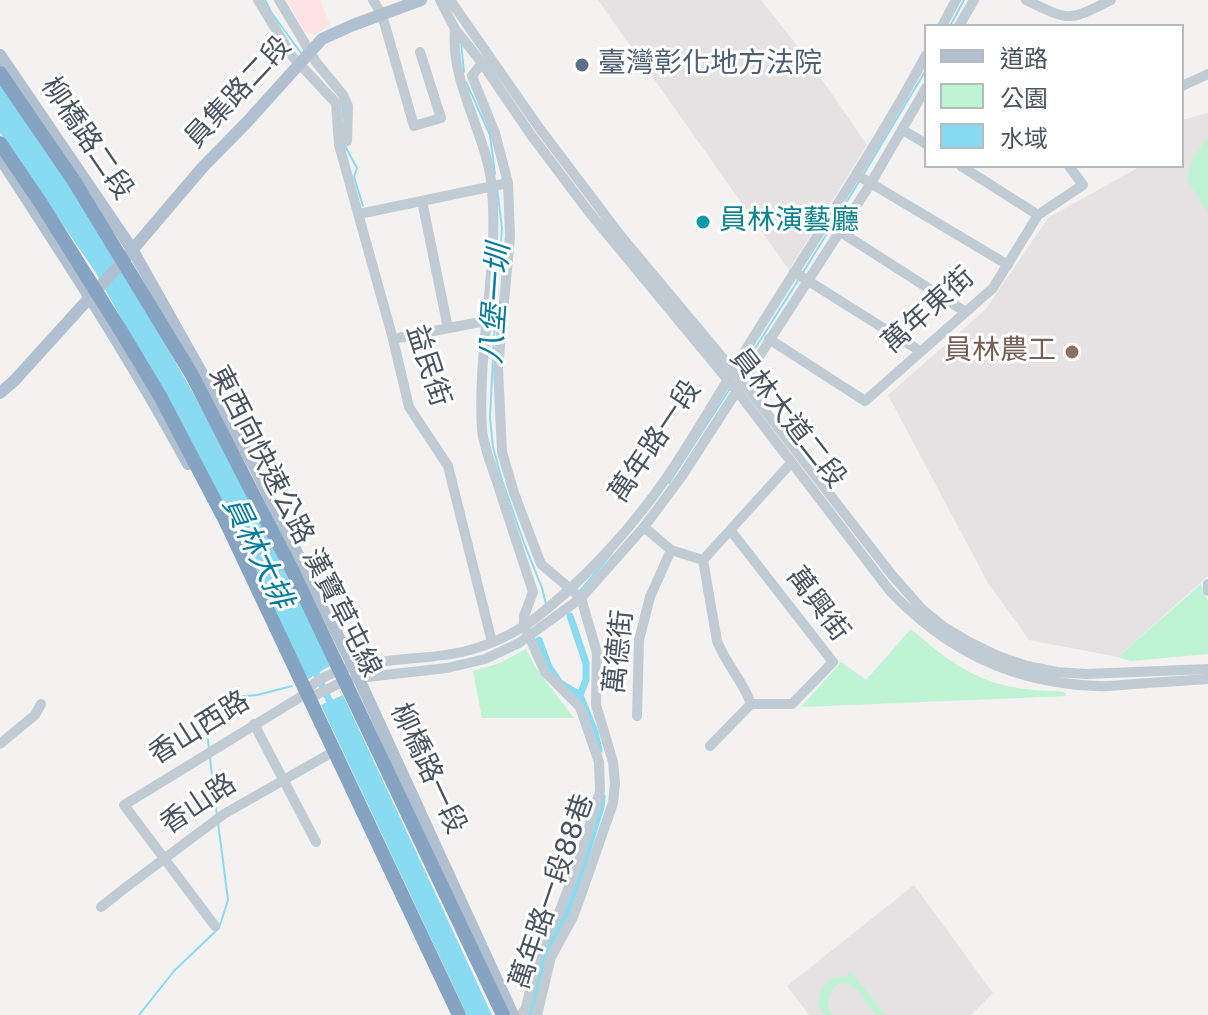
<!DOCTYPE html>
<meta charset="utf-8">
<style>
body{margin:0}
#map{position:relative;width:1208px;height:1015px;overflow:hidden;background:#f4f1f1;font-family:"DejaVu Sans","Noto Sans TC",sans-serif}
canvas{display:block}
.legend{position:absolute;left:924px;top:24px;width:260px;height:144px;box-sizing:border-box;background:#fff;border:2px solid #b6bbbf;margin:0;padding:10px 14px;list-style:none;font-size:24px;color:#485460}
.legend li{display:flex;align-items:center;gap:16px;height:40px}
.legend b{width:40px;border:2px solid #b6bbbf}
</style>
<div id="map">
<canvas width="1208" height="1015"></canvas>
<ul class="legend">
<li><b style="height:10px;background:#b0c0d1"></b>道路</li>
<li><b style="height:22px;background:#bef3d3"></b>公園</li>
<li><b style="height:22px;background:#89dbf2"></b>水域</li>
</ul>
</div>
<script>
const ctx = document.querySelector('canvas').getContext('2d');
ctx.lineJoin = 'round';
function fill(path, color) { ctx.fillStyle = color; ctx.fill(path, 'evenodd'); }
function stroke(path, color, width, dash) { ctx.strokeStyle = color; ctx.lineWidth = width; ctx.lineCap = dash ? 'butt' : 'round'; ctx.setLineDash(dash || []); ctx.stroke(path); }
function label(font, color, halo, rows, align = 'center') {
  ctx.font = font + ' "DejaVu Sans","Noto Sans TC",sans-serif'; ctx.lineWidth = 6; ctx.setLineDash([]); ctx.textBaseline = 'middle'; ctx.strokeStyle = halo; ctx.fillStyle = color; for (const [text, x, y, turn = 0] of rows) {
    ctx.save(); ctx.translate(x, y); ctx.rotate((+turn || 0) * Math.PI / 180); ctx.textAlign = isNaN(turn) ? turn : align; if (halo) ctx.strokeText(text, 0, 0); ctx.fillText(text, 0, 0); ctx.restore();
  }
}
fill(new Path2D(`
 M598 0H761L807 58 867 145 789 270Z
 M1208 113V576L1118 657 1029 640 988 583 888 395 985 310 1048 218 1141 166H1182V120Z
 M914 885 993 993 971 1015H809L787 986Z`), '#e5e2e3');
fill(new Path2D(`
 M287 0H320L330 25 314 35 305 32Z`), '#fde4e2');
fill(new Path2D(`
 M1208 138V212L1187 180C1190 163 1197 151 1208 138Z
 M1201 584 1208 601V654L1131 661 1118 657Z
 M911 629C940 654 969 678 1008 686 1026 691 1046 690 1064 692L1067 696 801 707 841 662 866 680Z
 M526 649 535 667 574 718H482L473 671 500 663Z
 M851 972 885 1015H876C870 1007 864 996 856 989 839 973 827 992 828 1008L833 1015H825L818 1005C820 992 823 980 838 977 850 975 841 980 851 972Z`), '#bef3d3');
fill(new Path2D(`
 M0 82 107 240 226 452 331 665 307 680 230 515 96 273 0 133Z
 M343 695 492 1015H467L321 705Z`), '#89dbf2');
stroke(new Path2D(`
 M265 0 271 12 301 53
 M950 26 964 0
 M461 42 464 72
 M466 82 490 135 495 174
 M342 104 343 118
 M346 148 357 168 354 177 363 206
 M863 175 926 70
 M497 188 502 228 494 337 490 418 493 447 501 477 524 543 542 588 546 604
 M802 274 860 180
 M740 372 799 279
 M669 483 731 387
 M580 591 612 553
 M209 748 205 717 207 710 212 705 221 698 257 695 292 686
 M210 758 217 816
 M139 1015 174 971 219 928 228 900 218 822`), '#89dbf2', 2);
stroke(new Path2D(`
 M570 616 586 663V680L580 695 595 732 599 750
 M539 640 549 667 560 683 580 695
 M313 667 334 710
 M531 1015 547 950 571 905 601 807 602 797`), '#89dbf2', 7);
stroke(new Path2D(`
 M258 0 292 56 336 103 339 145 393 339 409 407 448 466 492 642
 M279 0 316 62 343 95 348 106 347 141 339 145
 M373 0 382 15 414 126 441 118 420 52
 M440 0 455 29 482 63 531 135 589 212 737 391 890 591C947 651 1013 683 1097 686 1109 687 1122 685 1134 684 1159 682 1183 681 1208 679
 M450 0 540 129 620 235 742 381 892 575 922 609 944 627 969 642 998 656 1027 666 1057 672 1086 674 1208 669
 M1026 0C1070 21 1067 22 1111 0
 M942 26 956 0
 M959 26 974 0
 M455 29C450 85 487 133 492 188 499 269 477 349 482 430 484 448 492 466 497 482 509 519 521 556 533 592L524 616V625L545 672 580 707 599 762 600 791 578 864 558 915 539 950 526 1008 521 1015
 M482 63 472 76 495 133 508 183 510 236 498 368 502 452 514 493 541 564 581 598 597 653 596 705 613 762 615 783 613 803 580 898 573 917 551 957 537 1015
 M1182 86 1208 74
 M903 130 926 144
 M961 166 1038 215
 M857 175 1008 265
 M422 201 448 328
 M359 214 508 183
 M839 231 964 311
 M794 272 920 351
 M393 339 485 321
 M769 339 865 401 993 288 1038 215 1083 185 1069 166
 M644 527 671 550 703 560 791 463
 M731 531 833 662 792 704H751
 M703 560 717 641C726 664 743 681 751 704
 M1208 584V591
 M304 696H314L342 682 358 678 447 668 485 659 519 643 581 598 644 527 682 476 871 183 926 88
 M637 716 639 640 650 597 671 550
 M254 724 316 842
 M0 744 35 715 41 704
 M710 746 751 704
 M101 907 125 888 224 814 331 753
 M215 926 124 805 302 696C332 654 416 663 462 652 487 646 512 635 533 620 584 581 633 527 669 474 703 424 732 370 765 319 819 232 877 146 926 55`), '#c1cbd3', 10);
stroke(new Path2D(`
 M0 55 132 249 254 466 353 666 513 1015
 M0 158C66 259 131 359 188 464
 M0 393 14 381 122 262 202 168 248 121 322 39 353 25 421 0`), '#b0c0d1', 12);
stroke(new Path2D(`
 M0 73 74 181 192 375 293 572 503 1015
 M0 143 42 205 124 336 160 396 226 522 459 1015`), '#86a3c2', 14);
for (const [x, y, r, color] of [
 [582,65,8,"#5c6f8a"],
 [703,222,8,"#0f9aa8"],
 [1072,352,8,"#8d6e63"]
]) { const dot = new Path2D(); dot.arc(x, y, r, 0, 2 * Math.PI); ctx.fillStyle = color; ctx.fill(dot); stroke(dot, '#fff', 3); }
label('28px', '#4e5e75', '#fff', [
 ["臺灣彰化地方法院",598,65]
], 'left');
label('28px', '#485460', '#fff', [
 ["員集路二段",239,93,-47],
 ["柳橋路二段",86,139,56],
 ["萬年東街",929,311,-42],
 ["益民街",427,366,72],
 ["員林大道二段",787,419,52],
 ["萬年路一段",656,442,-56],
 ["東西向快速公路 漢寶草屯線",294,522,63],
 ["萬興街",817,605,53],
 ["萬德街",620,652,-84],
 ["香山西路",200,729,-32],
 ["柳橋路一段",427,769,65],
 ["香山路",199,805,-34],
 ["萬年路一段88巷",553,892,-71]
]);
label('28px', '#0d838f', '#fff', [
 ["員林演藝廳",719,222]
], 'left');
label('28px', '#785e54', '#fff', [
 ["員林農工",1056,352]
], 'right');
label('italic 30px', '#057d9e', '#fff', [
 ["八堡一圳",497,304,-86],
 ["員林大排",256,553,64]
]);
</script>
